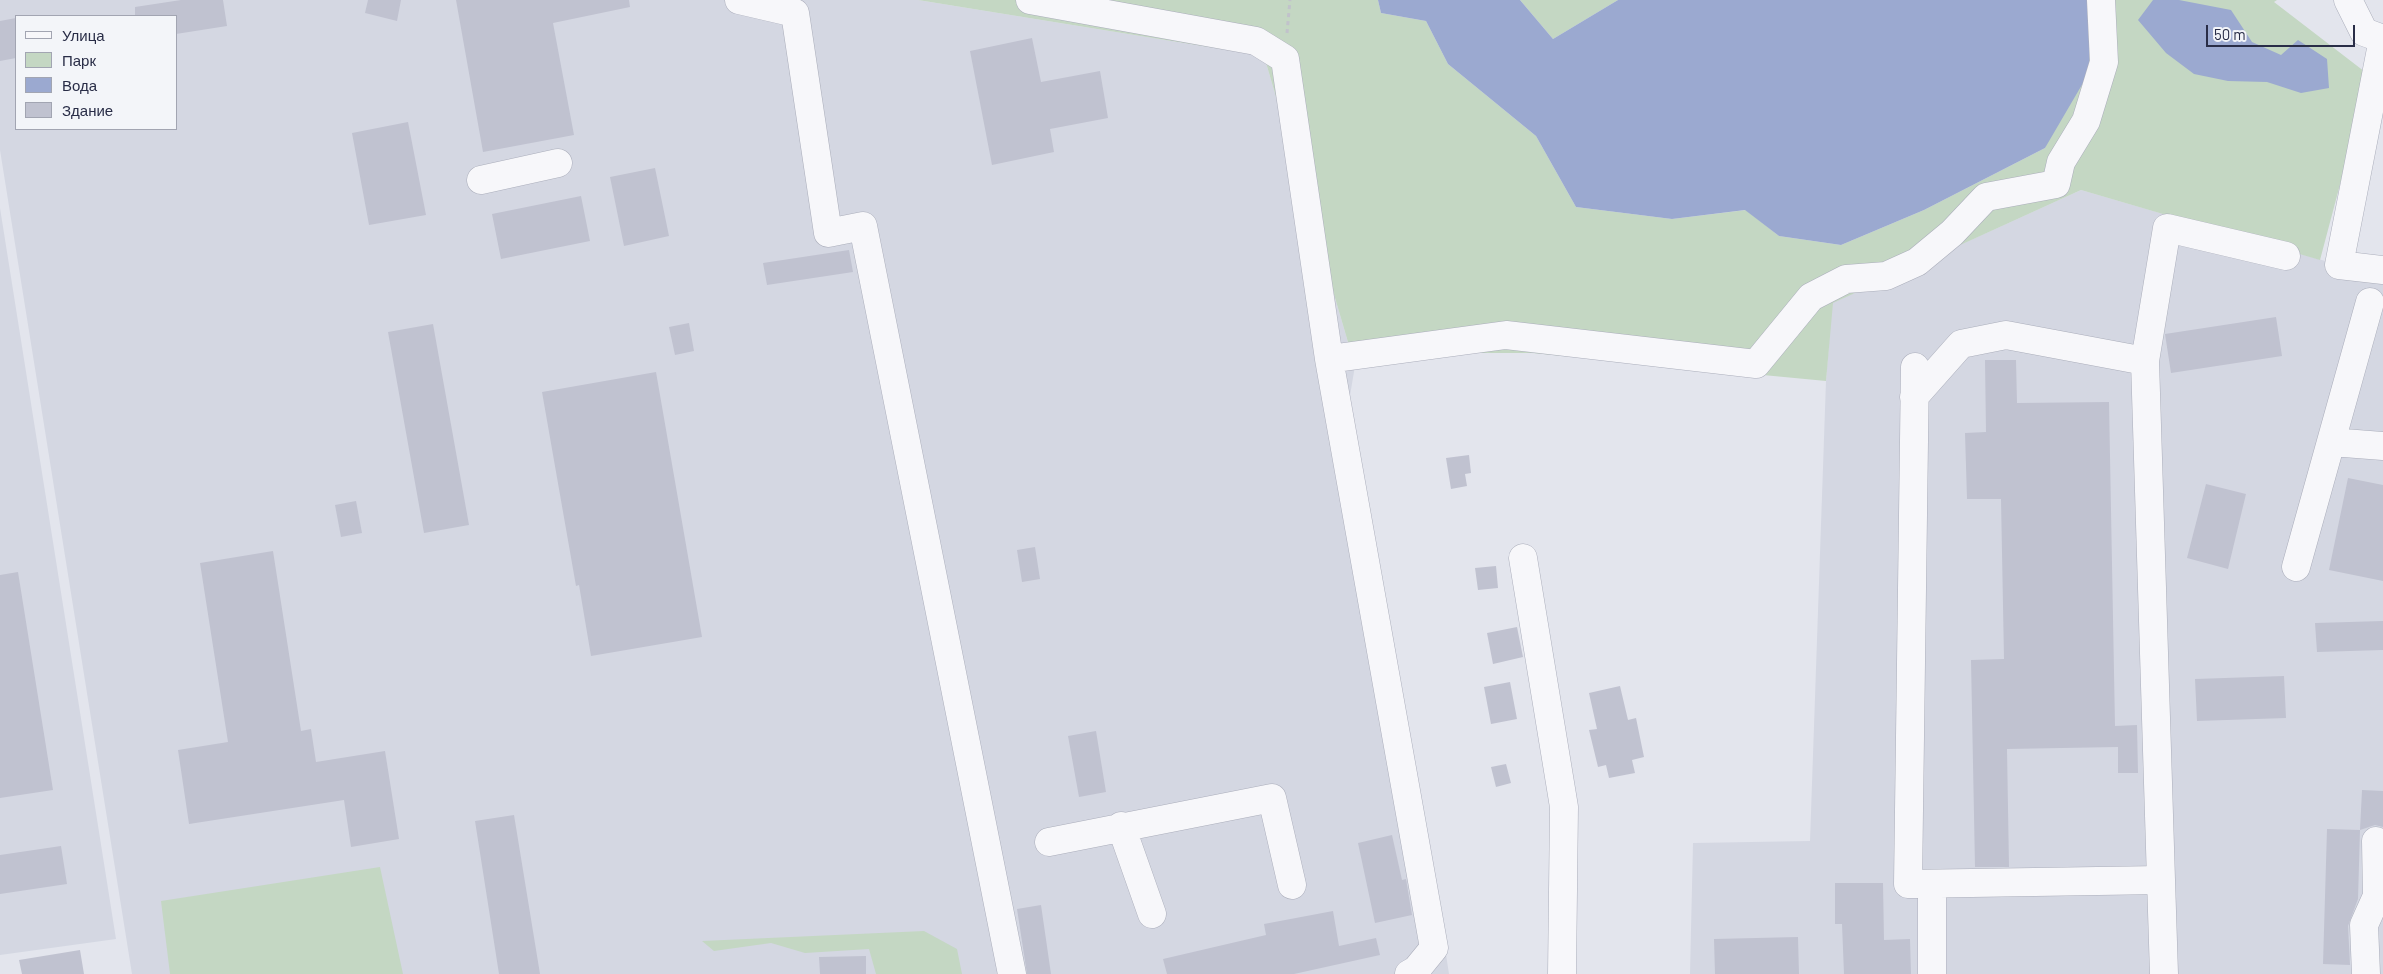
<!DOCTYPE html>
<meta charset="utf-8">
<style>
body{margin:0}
#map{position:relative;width:2383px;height:974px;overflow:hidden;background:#e3e5ed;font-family:Barlow,sans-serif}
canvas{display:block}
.legend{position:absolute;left:15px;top:15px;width:162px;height:115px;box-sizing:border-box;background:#f3f5f9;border:1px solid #a2a5b2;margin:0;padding:6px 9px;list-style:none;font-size:15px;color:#292d47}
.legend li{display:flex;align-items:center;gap:10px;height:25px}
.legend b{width:25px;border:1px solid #a2a5b2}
.scale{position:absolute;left:2206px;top:25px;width:149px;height:22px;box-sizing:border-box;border:2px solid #292d47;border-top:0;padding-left:6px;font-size:15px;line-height:18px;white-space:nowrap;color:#292d47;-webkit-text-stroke:4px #f3f5f9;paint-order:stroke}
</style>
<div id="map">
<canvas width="2383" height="974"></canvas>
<ul class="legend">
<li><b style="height:6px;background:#f7f7fa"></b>Улица</li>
<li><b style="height:14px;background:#c4d7c3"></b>Парк</li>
<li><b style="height:14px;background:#9ba9d0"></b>Вода</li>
<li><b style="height:14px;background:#c0c2d0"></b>Здание</li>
</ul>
<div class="scale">50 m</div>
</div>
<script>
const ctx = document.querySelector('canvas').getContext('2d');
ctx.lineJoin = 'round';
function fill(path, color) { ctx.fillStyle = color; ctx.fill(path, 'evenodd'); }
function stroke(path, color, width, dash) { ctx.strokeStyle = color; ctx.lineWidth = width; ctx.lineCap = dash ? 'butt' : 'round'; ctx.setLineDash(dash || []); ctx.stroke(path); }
fill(new Path2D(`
 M0 0H918L1264 56 1355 366 1347 413 1437 896 1449 974H132L0 150ZM16 16H176V129H16Z
 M2081 190 2339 265 2383 270V974H1690L1693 843 1810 841 1826 381 1832 303Z
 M0 208 116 939 0 955Z`), '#d4d7e2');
fill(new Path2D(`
 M918 0H1378L1381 13 1426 21 1448 64 1536 136 1576 207 1672 219 1746 210 1779 236 1841 245 1924 210 2045 148 2088 0H2277L2274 2 2369 75 2320 260 2081 190 1833 303 1826 381 1532 353H1460L1355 366 1264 56Z
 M1520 0H1618L1553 39Z
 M380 867 403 974H170L161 901Z
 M924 931 957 949 962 974H876L869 949 805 953 771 943 714 951 702 941Z`), '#c4d7c3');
fill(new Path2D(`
 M1378 0H1520L1553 39 1618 0H2088L2090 71 2045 148 1924 210 1841 245 1779 236 1745 210 1672 219 1576 207 1536 136 1448 64 1426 21 1381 13Z
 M2153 0H2179L2231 10 2252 42 2281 55 2298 40 2327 59 2329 88 2301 93 2267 82 2228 81 2194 74 2166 53 2138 20Z`), '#9ba9d0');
fill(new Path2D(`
 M181 0H223L227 26 176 34V16H135V7Z
 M368 0H401L397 21 365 13Z
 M456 0H629L630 7 553 23 574 135 483 152Z
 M16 18V58L0 61V21Z
 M1032 38 1041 82 1100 71 1108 118 1050 129 1054 152 992 165 970 51Z
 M408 122 426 215 369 225 352 133Z
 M655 168 669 236 624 246 610 177Z
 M581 196 590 241 501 259 492 214Z
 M849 250 853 272 767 285 763 263Z
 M2276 317 2282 356 2171 373 2165 334Z
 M689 323 694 351 675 355 669 327Z
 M433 324 469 525 424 533 388 332Z
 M1985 360H2016L2017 403 2109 402 2115 726 2137 725 2138 773H2118V747L2007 749 2009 867H1975L1971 660 2004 659 2001 499H1967L1965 433 1986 432Z
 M656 372 702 637 591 656 579 585 576 586 542 392Z
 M1469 455 1471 473 1465 474 1467 486 1451 489 1446 458Z
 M2348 478 2383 485V581L2329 570Z
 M2206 484 2246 494 2228 569 2187 558Z
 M356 501 362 533 341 537 335 505Z
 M1035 547 1040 579 1022 582 1017 550Z
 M273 551 301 731 311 729 316 762 385 751 399 839 351 847 344 800 189 824 178 750 228 742 200 563Z
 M1496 566 1498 588 1478 590 1475 568Z
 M18 572 53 790 0 798V575Z
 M2383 621V650L2317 652 2315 623Z
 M1517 627 1523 657 1493 664 1487 633Z
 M2284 676 2286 718 2197 721 2195 679Z
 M1510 682 1517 719 1491 724 1484 687Z
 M1620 686 1628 720 1636 718 1644 757 1632 760 1635 773 1609 778 1606 765 1598 767 1589 730 1597 729 1589 693Z
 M1096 731 1106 792 1079 797 1068 736Z
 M1506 764 1511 783 1496 787 1491 767Z
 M2362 790 2383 791V827L2375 825 2360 830Z
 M514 815 540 974H499L475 821Z
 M2327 829 2360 830 2358 899 2348 926 2350 965 2323 964Z
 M1392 835 1402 880 1406 879 1412 915 1375 923 1358 843Z
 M61 846 67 884 0 894V855Z
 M1835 883H1883L1884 940 1910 939 1911 974H1844L1842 924H1835Z
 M1041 905 1051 974H1027L1017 909Z
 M1333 911 1339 946 1376 938 1380 955 1294 974H1167L1163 959 1266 935 1264 924Z
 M1798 937 1799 974H1715L1714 939Z
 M80 950 84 974H22L19 960Z
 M866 956V974H820L819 957Z`), '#c0c2d0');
const minor = new Path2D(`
 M739 0 795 13 828 233 863 226 1012 974
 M1030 0 1256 41 1285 59 1329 359 1434 948 1416 970 1409 974
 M2348 0 2364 32 2383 39
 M2383 39 2339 265 2383 270
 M481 180 558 163
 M1329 359 1506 335 1756 364 1811 297 1846 279 1886 276 1917 262 1952 233 1986 197 2056 184 2061 162 2086 121 2104 62 2101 0
 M1915 367 1908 884 2161 880 2145 361 2167 228 2286 256
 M1914 397 1961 344 2006 335 2145 361
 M2331 442 2383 446
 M1523 558 1564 807 1562 974
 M2296 567 2370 302
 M1121 826 1152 914
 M1049 842 1272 798 1292 885
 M2161 880 2164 974
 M1932 884V974
 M2366 974 2364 925 2377 896 2376 841`);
stroke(minor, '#abaebb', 29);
stroke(new Path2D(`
 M1287 33 1290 0`), '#c1c2cb', 3, [4, 4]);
stroke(minor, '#f7f7fa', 28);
</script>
